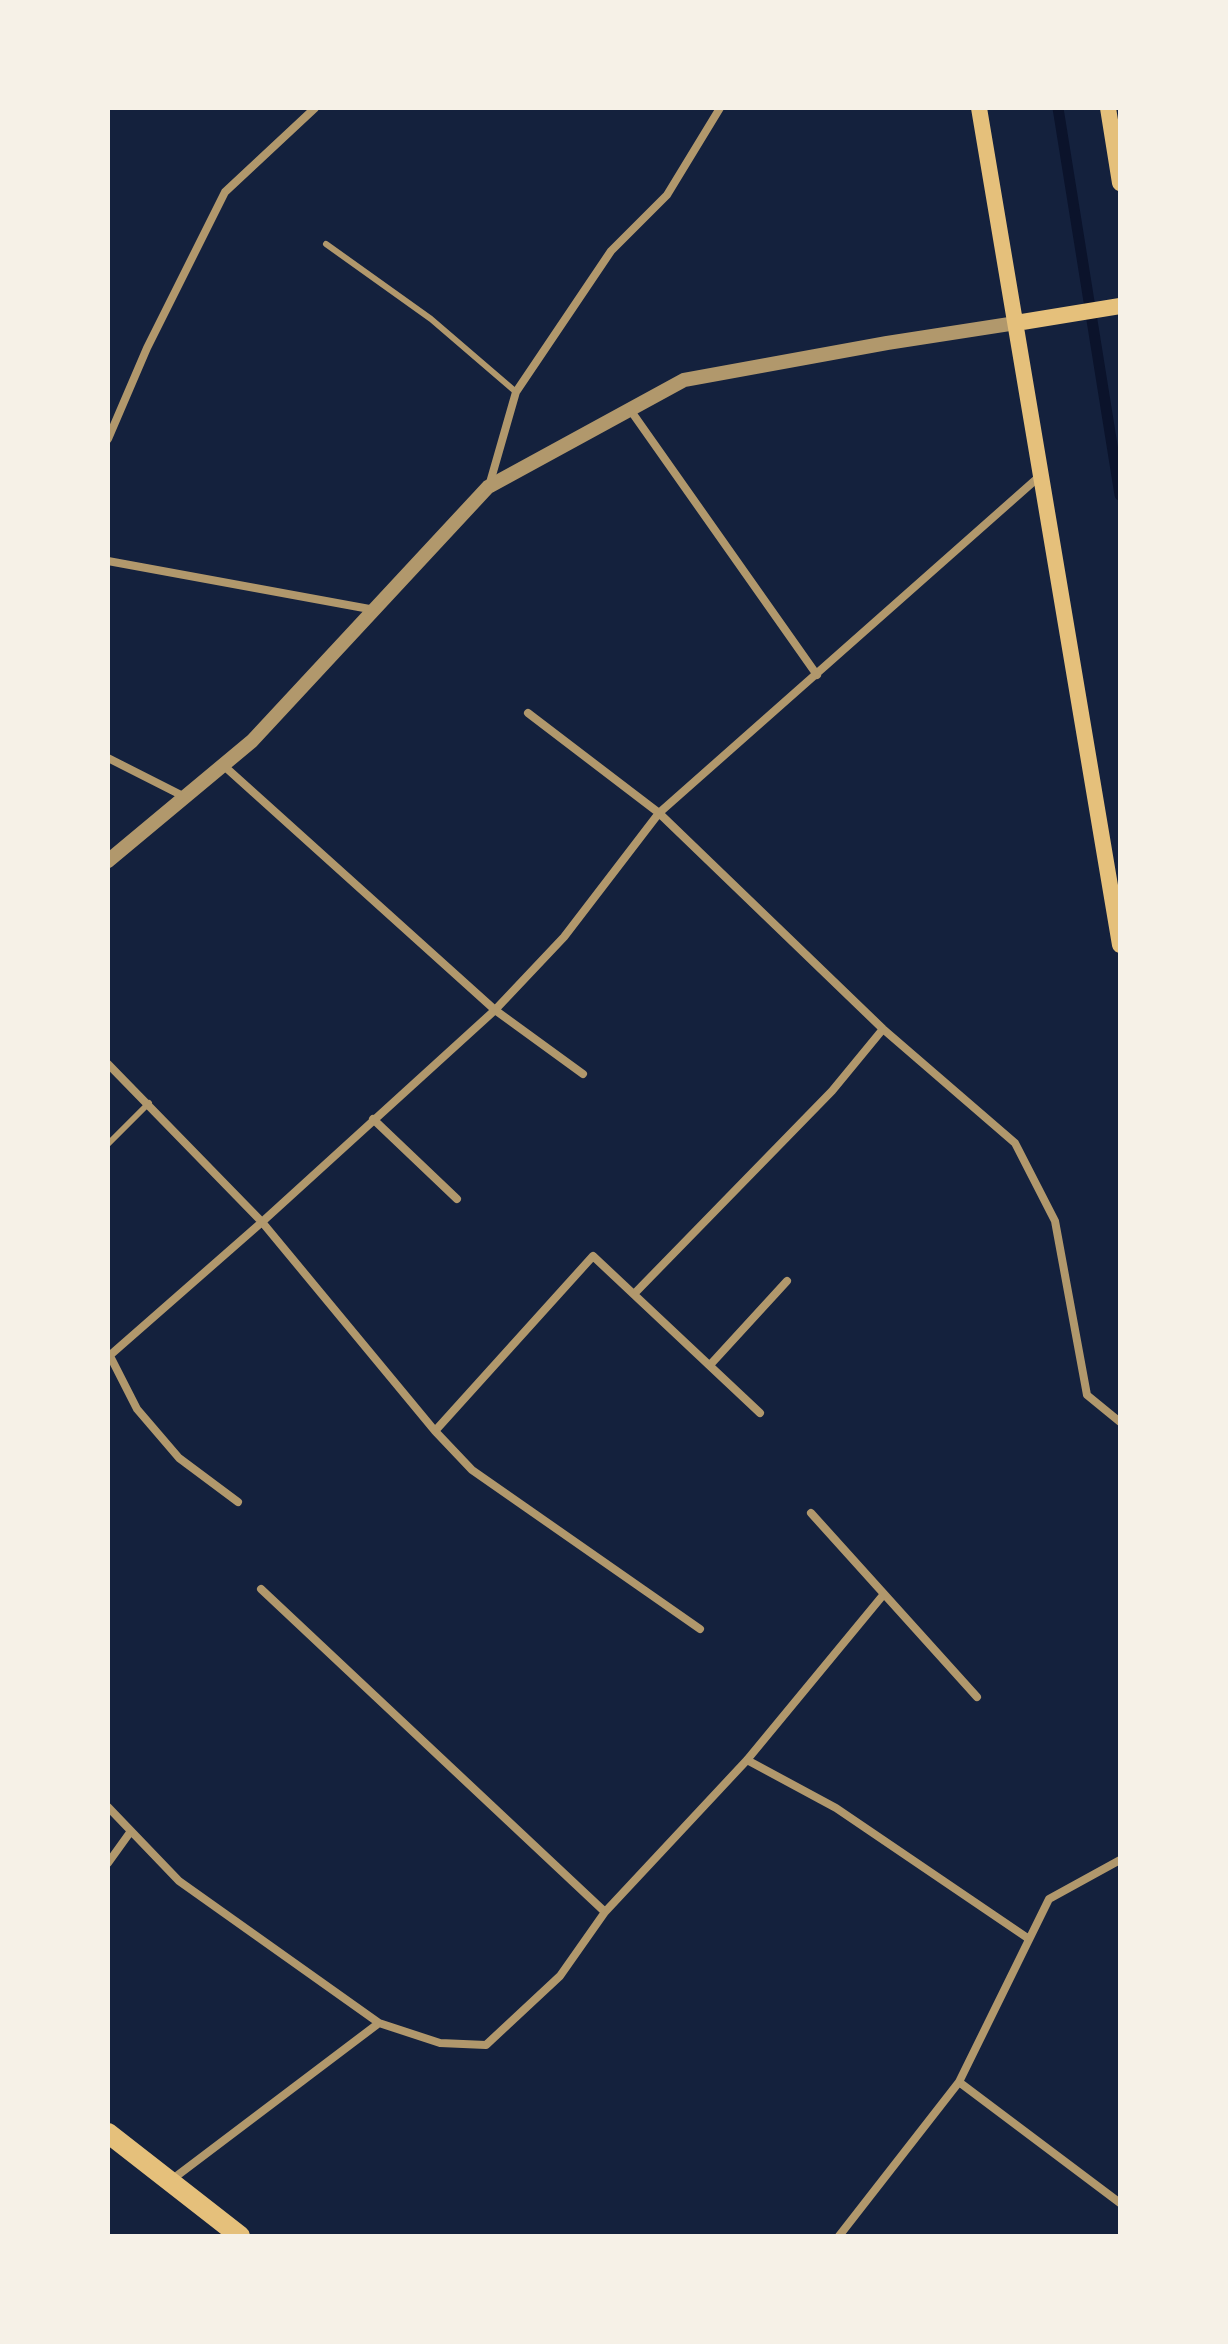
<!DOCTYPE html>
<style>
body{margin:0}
#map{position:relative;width:1228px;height:2344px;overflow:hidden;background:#14213d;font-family:Signika,sans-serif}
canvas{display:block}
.frame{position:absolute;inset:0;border:110px solid #f6f1e7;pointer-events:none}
</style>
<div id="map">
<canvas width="1228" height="2344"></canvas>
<div class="frame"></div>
</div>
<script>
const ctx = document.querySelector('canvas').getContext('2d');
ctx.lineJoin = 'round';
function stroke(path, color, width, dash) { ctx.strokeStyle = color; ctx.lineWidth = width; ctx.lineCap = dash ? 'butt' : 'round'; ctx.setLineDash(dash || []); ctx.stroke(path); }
stroke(new Path2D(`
 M1058 108 1120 495`), '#0b132b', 11);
stroke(new Path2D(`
 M326 244 431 319 516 392
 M108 1144 149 1103`), '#b1986c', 6);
stroke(new Path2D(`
 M631 411 817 675
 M108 439 147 348 225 192 315 108
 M489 486 516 392 611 251 667 195 720 108
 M108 561 375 610
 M528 713 659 813 883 1029 1015 1143 1055 1221 1087 1395 1120 1422
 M108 758 185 797
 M223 765 495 1010 583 1074
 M108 1064 262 1222 435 1431 472 1470 700 1629
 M373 1119 457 1199
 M634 1294 832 1091 883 1029
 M110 1356 137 1409 179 1458 238 1502
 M108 1357 262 1222 495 1010 564 937 659 813 1041 475
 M710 1365 787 1281
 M435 1431 593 1256 760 1413
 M811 1513 977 1697
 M261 1589 605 1912
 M747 1760 836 1808 1029 1939
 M108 1807 179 1881 379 2023 440 2043 486 2045 560 1976 605 1912 747 1760 884 1594
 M108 1863 131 1831
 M959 2082 1120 2203
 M170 2181 379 2023
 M839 2236 959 2082 1049 1899 1120 1860`), '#b1986c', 8);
stroke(new Path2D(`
 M108 861 252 741 488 487 684 380 887 343 1016 323`), '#b1986c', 14);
stroke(new Path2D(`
 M979 108 1120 945
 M1108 108 1120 183
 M1016 323 1120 306`), '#e5c07b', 16);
stroke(new Path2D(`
 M108 2133 240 2236`), '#e5c07b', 20);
</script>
